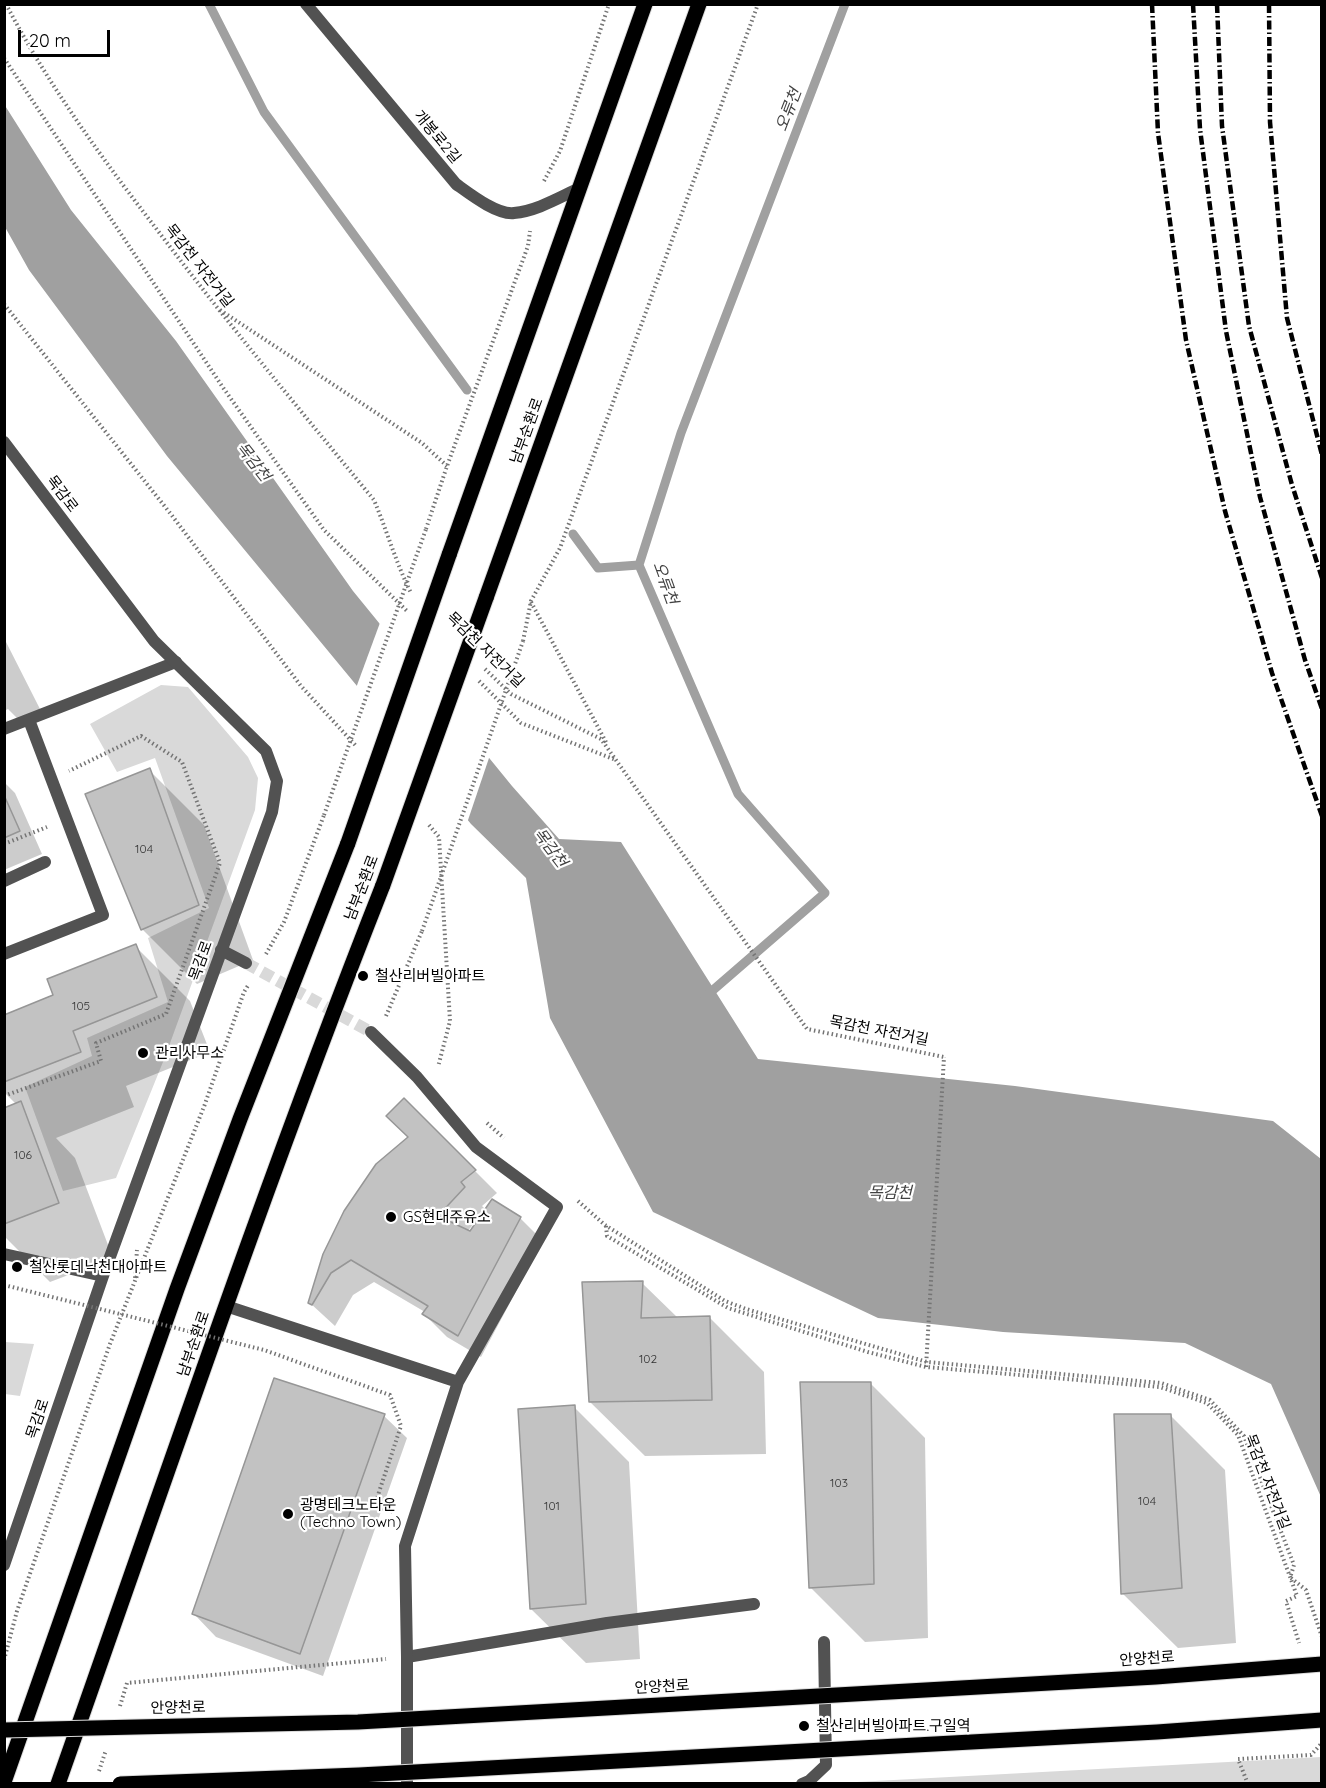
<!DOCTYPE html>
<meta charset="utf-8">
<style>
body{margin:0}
#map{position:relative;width:1326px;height:1788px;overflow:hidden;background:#fff;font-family:Quicksand,sans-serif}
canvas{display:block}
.frame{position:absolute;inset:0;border:6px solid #000;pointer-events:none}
.scale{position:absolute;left:18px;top:30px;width:92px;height:27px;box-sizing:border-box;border:3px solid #000;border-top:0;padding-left:8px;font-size:18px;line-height:21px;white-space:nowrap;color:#000;-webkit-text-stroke:4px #fff;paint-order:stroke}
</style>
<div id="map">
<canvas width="1326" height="1788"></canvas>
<div class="frame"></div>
<div class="scale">20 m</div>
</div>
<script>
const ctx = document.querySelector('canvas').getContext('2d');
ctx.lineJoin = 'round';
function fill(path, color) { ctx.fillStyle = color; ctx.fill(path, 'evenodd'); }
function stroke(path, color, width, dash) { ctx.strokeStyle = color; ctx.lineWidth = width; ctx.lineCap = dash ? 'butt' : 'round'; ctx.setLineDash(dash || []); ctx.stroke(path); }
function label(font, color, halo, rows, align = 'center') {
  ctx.font = font + ' Quicksand,"Noto Sans KR",sans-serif'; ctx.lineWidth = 4.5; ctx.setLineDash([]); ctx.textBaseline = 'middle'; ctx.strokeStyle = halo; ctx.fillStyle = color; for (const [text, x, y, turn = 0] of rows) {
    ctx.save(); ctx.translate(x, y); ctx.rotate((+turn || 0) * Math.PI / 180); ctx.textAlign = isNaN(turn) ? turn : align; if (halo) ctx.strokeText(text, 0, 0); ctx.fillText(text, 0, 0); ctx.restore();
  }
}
fill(new Path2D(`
 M161 685 188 687 248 757 258 778 255 810 165 1057 116 1178 63 1191 25 1087 92 1056 87 1038 168 1002 148 938 209 908 155 758 117 772 90 724Z
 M5 1342 34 1344 20 1396 5 1394Z
 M1321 1757V1783H838Z`), '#d9d9d9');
fill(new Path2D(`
 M4 104 71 210 176 341 353 591 512 786 559 839 621 842 758 1059 1015 1086 1273 1121 1321 1159V1497L1271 1384 1185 1343 1003 1332 878 1318 653 1212 550 1018 526 878 471 824 167 456 29 270 5 227Z`), '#a0a0a0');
fill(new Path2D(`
 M381 620 490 755 467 823 356 688Z`), '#fff');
fill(new Path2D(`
 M4 638 40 709 19 720 8 709 4 711Z
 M149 770 204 825 253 960 197 984 142 929Z
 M4 782 15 793 42 854 4 870Z
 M135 946 190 1001 210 1052 126 1086 134 1107 56 1138 75 1158 113 1258 50 1282 4 1236V1109L17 1105 4 1092V1016L55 996Z
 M404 1100 497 1193 482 1206 486 1210 492 1201 520 1218 543 1241 481 1357 447 1337 424 1314 425 1312 374 1282 353 1295 335 1326 310 1303 410 1138ZM475 1222 477 1224 470 1233 467 1232Z
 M642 1283 678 1318 709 1317 764 1372 766 1454 645 1456 590 1402Z
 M870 1383 925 1438 928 1638 865 1642 811 1588Z
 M574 1407 629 1462 640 1659 586 1663 531 1609Z
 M1170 1415 1225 1470 1236 1643 1178 1648 1123 1594Z
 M384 1416 407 1438 323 1676 216 1637 194 1614Z`), '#0003');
stroke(new Path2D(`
 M209 4 264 112 467 390
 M573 534 598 568 639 565
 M705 997 825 893 738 794 639 565 681 433 845 4`), '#a0a0a0', 9);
const building = new Path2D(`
 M150 768 199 905 141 930 85 794Z
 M4 795 20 831 4 838Z
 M136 944 157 997 73 1031 81 1052 4 1082V1015L53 995 47 979Z
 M404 1098 476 1170 461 1182 465 1187 438 1216 470 1231 492 1199 521 1217 458 1336 422 1314 428 1306 351 1260 331 1273 312 1305 308 1303 323 1254 344 1211 376 1164 408 1137 386 1116Z
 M21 1101 59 1203 4 1224V1108Z
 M643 1281 641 1318 710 1316 712 1400 589 1402 582 1282Z
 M274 1378 385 1414 300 1654 192 1614Z
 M800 1382H871L874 1584 809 1588Z
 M575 1405 586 1604 530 1609 518 1409Z
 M1114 1414H1171L1182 1588 1121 1594Z`);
fill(building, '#c2c2c2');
stroke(building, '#969696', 1.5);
stroke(new Path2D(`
 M246 963 371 1032`), '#d9d9d9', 12, [12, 6]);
const primary = new Path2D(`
 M449 555 645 4
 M486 598 699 4
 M4 1782 177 1289 240 1119 348 843
 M58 1784C164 1483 266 1181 383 885`);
stroke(primary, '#dbdbdb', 17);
stroke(new Path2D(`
 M6 4C47 83 101 157 155 227 225 320 300 410 374 500 387 531 396 563 411 593
 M4 58 224 389 324 530 407 611
 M544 181 560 151 609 4
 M4 304 170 513 301 686 357 747
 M220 310 422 443 447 466
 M426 529 447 466 528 246 530 231
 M531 602 607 744
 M523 641 531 601 560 548 758 4
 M485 669 511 694 601 739 807 1029 944 1057
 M479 681 521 723 616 760
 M429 825 439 837 450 1021 438 1067
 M4 844 47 827
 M266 954 284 922 324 815
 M386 1016 422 931
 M4 1096 101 1061 96 1043 166 1014 220 863 182 762 141 736 69 771
 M487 1123 504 1138
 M578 1201 605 1225 725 1301 746 1309 927 1362 1161 1383 1210 1400 1244 1436 1294 1565 1290 1578
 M606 1226 607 1236 728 1308 868 1352 926 1367 1160 1387 1207 1403 1238 1435 1297 1596 1286 1601 1299 1643
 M135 1278 137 1250
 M379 1492 375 1506 394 1512
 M1291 1578 1306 1590 1322 1637
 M4 1660 17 1611 110 1344 205 1104 244 992 249 984
 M120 1706 127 1683 386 1659
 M99 1771 106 1750
 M1248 1784 1238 1759 1311 1755 1321 1744`), '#747474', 4, [1.5, 3]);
stroke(new Path2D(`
 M4 729 176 662
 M4 881 45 862
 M4 954 103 915 29 720
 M407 1657 607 1623 754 1604`), '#525252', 12);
stroke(new Path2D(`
 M306 4 456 184C470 194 497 215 514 213 537 211 560 197 580 188
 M4 442 154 641 266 751 277 781 272 812 103 1276 4 1565
 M221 950 246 963
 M4 1254 103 1276
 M226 1306 458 1382 557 1207 476 1147 417 1077 371 1032
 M407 1784V1657L405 1546 458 1382
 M802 1784 809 1781 826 1765 824 1642`), '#525252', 12);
stroke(primary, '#000', 15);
stroke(new Path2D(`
 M1152 4 1158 133 1186 340 1225 511 1272 673 1322 816
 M1193 4 1200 129 1226 331 1260 497 1305 660 1322 709
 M1217 4 1222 126 1249 326 1292 485 1322 578
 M1269 4 1270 122 1287 318 1322 455`), '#000', 4.5, [9, 3, 1.5, 3]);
const primaryBridge = new Path2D(`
 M348 843 449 555
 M383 885 486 598
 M4 1730 358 1722 1156 1677 1322 1664
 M120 1784 359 1775 1157 1732 1322 1720`);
stroke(primaryBridge, '#dbdbdb', 17, []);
stroke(new Path2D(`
 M324 815 426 529
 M422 931 523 641
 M4 1285 264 1350 390 1395 401 1426 379 1492
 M926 1367 944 1057`), '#747474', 4, [1.5, 3]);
stroke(primaryBridge, '#000', 15);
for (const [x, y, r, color] of [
 [363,976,6,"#000"],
 [143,1053,6,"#000"],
 [391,1217,6,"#000"],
 [17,1267,6,"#000"],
 [288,1514,6,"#000"],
 [804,1726,6,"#000"]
]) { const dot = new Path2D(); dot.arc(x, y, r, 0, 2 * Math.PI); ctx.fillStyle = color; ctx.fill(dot); stroke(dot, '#fff', 2); }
label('12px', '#303030', null, [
 ["104",144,849],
 ["105",81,1006],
 ["106",23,1155],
 ["102",648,1359],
 ["103",839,1483],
 ["104",1147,1501],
 ["101",552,1506]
]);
label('15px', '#000', '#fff', [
 ["개봉로2길",437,137,50],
 ["목감천 자전거길",199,266,52],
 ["남부순환로",527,431,-70],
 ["목감로",62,494,53],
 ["목감천 자전거길",485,650,44],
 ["남부순환로",362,888,-69],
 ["목감로",201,961,-70],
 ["목감천 자전거길",879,1031,11],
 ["남부순환로",194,1344,-71],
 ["목감로",38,1419,-71],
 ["목감천 자전거길",1267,1482,69],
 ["안양천로",1147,1659,-4],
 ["안양천로",662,1687,-3],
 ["안양천로",178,1708,-1]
]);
label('15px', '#000', '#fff', [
 ["철산리버빌아파트",375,976],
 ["관리사무소",155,1053],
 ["GS현대주유소",403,1217],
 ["철산롯데낙천대아파트",29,1267],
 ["광명테크노타운",300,1505],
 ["(Techno Town)",300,1522],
 ["철산리버빌아파트.구일역",816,1726]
], 'left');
label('italic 16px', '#414141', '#fff', [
 ["오류천",789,110,-69],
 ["목감천",253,462,52],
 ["오류천",665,583,70],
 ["목감천",550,848,53],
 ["목감천",890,1193]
]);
</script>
